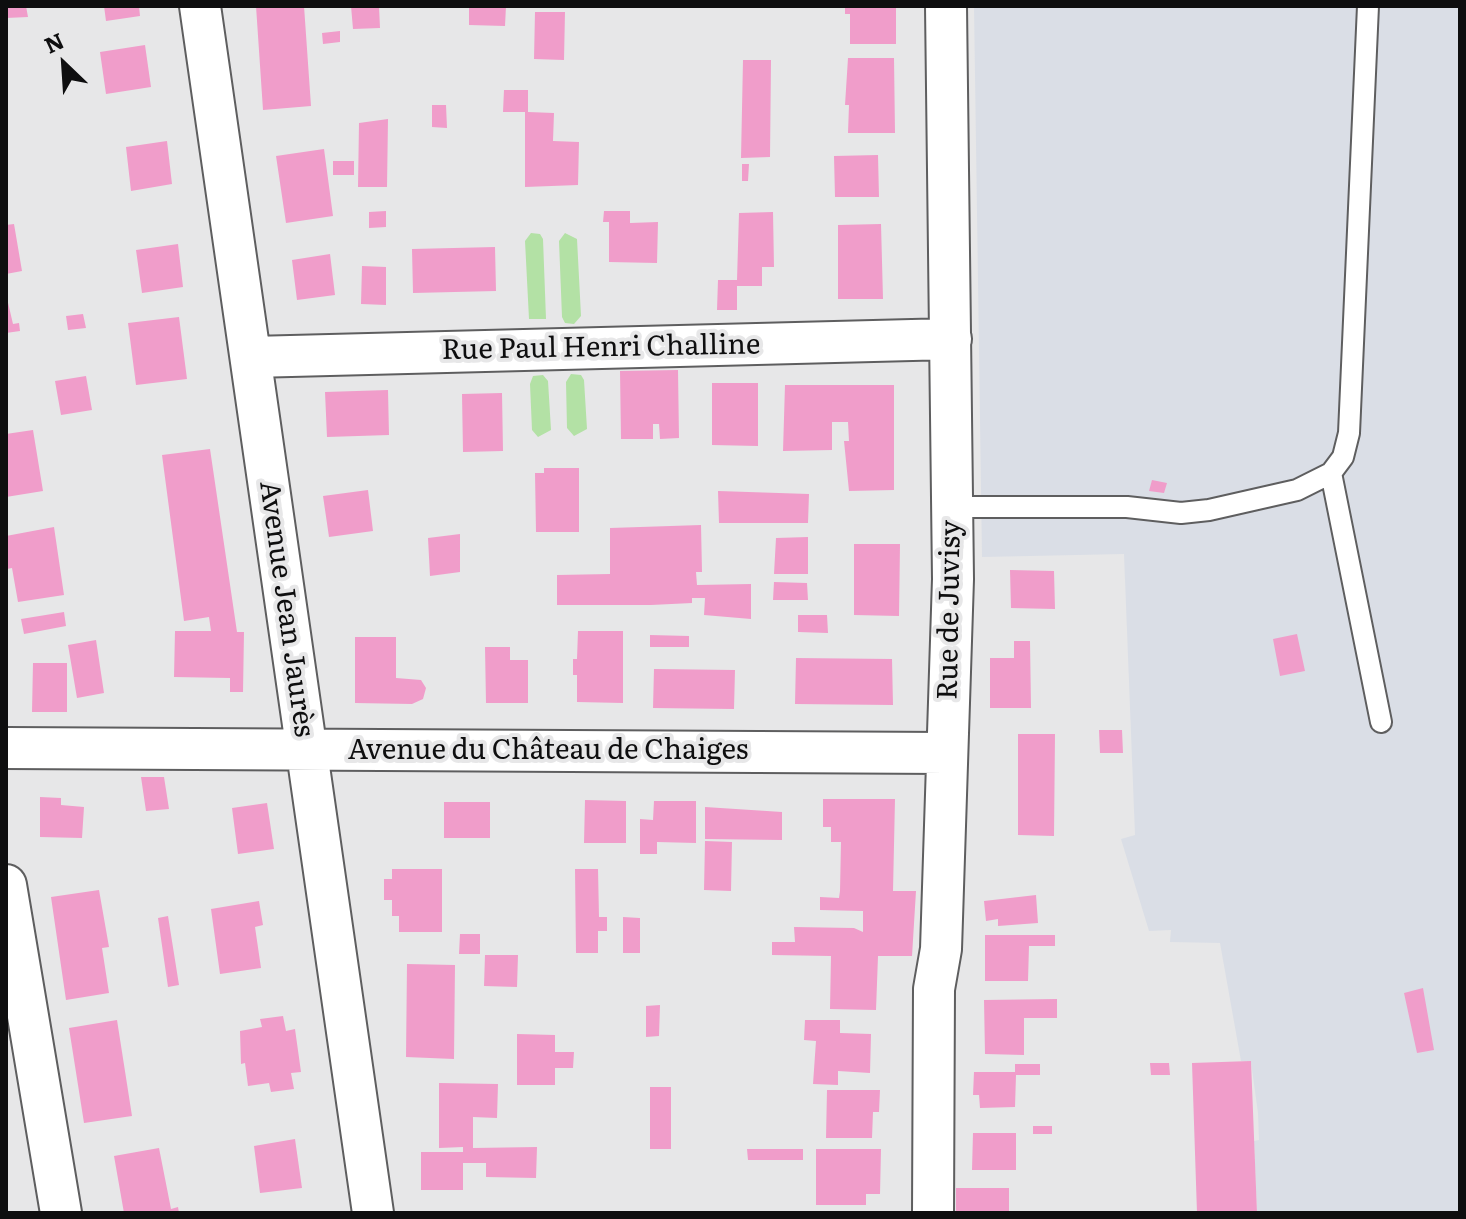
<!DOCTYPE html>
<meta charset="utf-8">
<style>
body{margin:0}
#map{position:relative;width:1466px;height:1219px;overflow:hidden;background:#e7e7e8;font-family:Literata,serif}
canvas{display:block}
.frame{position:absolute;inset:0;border:8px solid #0e0e0f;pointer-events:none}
.north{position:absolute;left:24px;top:24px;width:80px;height:80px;-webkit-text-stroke:6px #e7e7e8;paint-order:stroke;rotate:335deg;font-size:22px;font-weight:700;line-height:32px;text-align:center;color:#0e0e0f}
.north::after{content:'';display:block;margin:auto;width:28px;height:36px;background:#0e0e0f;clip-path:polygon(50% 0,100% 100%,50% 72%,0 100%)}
</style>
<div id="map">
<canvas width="1466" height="1219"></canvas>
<div class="frame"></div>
<div class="north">N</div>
</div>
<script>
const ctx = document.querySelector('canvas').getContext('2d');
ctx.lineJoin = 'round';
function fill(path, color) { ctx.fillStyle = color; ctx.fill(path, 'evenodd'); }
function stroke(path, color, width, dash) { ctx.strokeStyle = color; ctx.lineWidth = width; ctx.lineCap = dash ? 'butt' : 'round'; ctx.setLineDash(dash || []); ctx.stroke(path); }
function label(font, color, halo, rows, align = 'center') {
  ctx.font = font + ' Literata,serif'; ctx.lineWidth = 8; ctx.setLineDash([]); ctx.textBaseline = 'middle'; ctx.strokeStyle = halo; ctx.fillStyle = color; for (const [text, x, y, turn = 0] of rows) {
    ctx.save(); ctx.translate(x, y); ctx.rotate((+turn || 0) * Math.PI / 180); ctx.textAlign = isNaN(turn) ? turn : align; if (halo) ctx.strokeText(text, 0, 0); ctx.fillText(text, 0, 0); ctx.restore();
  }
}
fill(new Path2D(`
 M974 6H1460V1213H1257L1254 1141 1259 1140 1258 1113 1251 1062 1241 1061 1220 943 1170 942 1171 930 1149 931 1121 839 1135 835 1124 554 982 557Z`), '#dadee6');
fill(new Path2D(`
 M531 233 540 234 543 239 546 319H529L525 241Z
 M565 233 577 239 581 316 574 324 565 323 562 317 559 241Z
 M571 374 581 375 584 380 587 429 574 436 567 428 566 382Z
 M543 375 548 381 551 430 538 437 532 430 530 384 533 376Z`), '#b3e1a5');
fill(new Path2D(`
 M6 6H26L28 17 6 18Z
 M104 6H139L140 16 106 21Z
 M256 6H304L311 106 263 110Z
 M351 6H379L380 28 353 29Z
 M469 6H506L505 26 469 25Z
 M845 6H896V44H850V14H845Z
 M535 12H565L564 60 534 59Z
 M340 31V42L323 44 322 33Z
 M145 45 151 87 106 94 100 52Z
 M848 58H894L895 133H848L849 105H845Z
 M743 60H771L770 157 741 158Z
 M504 90H528V112L554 113 553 141 579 142 578 185 525 187V112H503Z
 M432 105H446L447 128 432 127Z
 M388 119 387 187H358L359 123Z
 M167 141 172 184 131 191 126 147Z
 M324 149 333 216 286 223 276 156Z
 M878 155 879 197H835L834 156Z
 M333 161H354V175H333Z
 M742 164H749L748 181H742Z
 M386 211V227L369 228V212Z
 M604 211H630V223L658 222 657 263 609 262V222H603Z
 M773 212 774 267H762V286H737V310H717L718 280H737L739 213Z
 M14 224 22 271 6 274V225Z
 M881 224 883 299H838V225Z
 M178 244 183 287 142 293 136 250Z
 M495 247 496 291 413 293 412 249Z
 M330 254 335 295 297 300 292 260Z
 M362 266 386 267V305L361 304Z
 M6 294 13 324 19 323 20 331 6 333Z
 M83 314 86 328 68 330 66 316Z
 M179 317 187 379 136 385 128 323Z
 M678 370 679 438 660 439 659 424H653V439H621L620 371Z
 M86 376 92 410 61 415 55 381Z
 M712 383H758V446L712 445Z
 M785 385H894V490L849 491 844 441H849L848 422H832V450L783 451Z
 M388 390 389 435 327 437 325 392Z
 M502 393 503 451 463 452 462 394Z
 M33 430 43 491 6 497V434Z
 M210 449 237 632H244L243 692H230V678L174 677 175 631H211L209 617 184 621 162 455Z
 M544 468H579V532H536L535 473H544Z
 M1152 480 1167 483 1164 493 1149 491Z
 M368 490 373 531 329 537 323 496Z
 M718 491 809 494 808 523H719Z
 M701 525 702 572H696L697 585 751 584V619L704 615 705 598H692V603L651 605H557V575L610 574V528Z
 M54 527 64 595 18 602 12 568 7 569 6 536Z
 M460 534V572L430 576 428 538Z
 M808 537V574H774L776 538Z
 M854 544H900L899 616 854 615Z
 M1010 570 1054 571 1055 609 1011 608Z
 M774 582 807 583 808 600H773Z
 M64 612 66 626 24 634 21 619Z
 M798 615H827L828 633 798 632Z
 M578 631H623V703L577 702V675H573V659H577Z
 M1297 634 1305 671 1280 676 1273 639Z
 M650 635 689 636V647H650Z
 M355 637H396V678L421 680 426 688 423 699 412 704 355 703Z
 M96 640 104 693 77 698 68 645Z
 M1014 641H1030L1031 708H990V658H1014Z
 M485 647H510V660H528V703H486Z
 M796 658 892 659 893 705 795 704Z
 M33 663H67V712H32Z
 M654 669 735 670 734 709 653 708Z
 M1099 730H1122L1123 753H1100Z
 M1018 734H1055L1054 836 1018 835Z
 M141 777H164L169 809 146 811Z
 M40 797 61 798V805L84 807 82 838 40 837Z
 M823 799H895L893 891H916L912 956H878L876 1010 830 1009 831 956 772 955V942H795L794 927 854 928 863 932V911L820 910V897L839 898 840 891 841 842H831V827H823Z
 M585 800 626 801V843H584Z
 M654 801H696V843L657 842V854H640V819L653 820Z
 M444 802H490V838H444Z
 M267 803 274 849 238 854 232 808Z
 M705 807 782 812V840L705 839Z
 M705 841 732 842 731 891 704 890Z
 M392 869H442V932H399V916H392V900H384V879H392Z
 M575 869H598L599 917H607V931H598V953H576Z
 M99 890 109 947 102 948 109 993 66 1000 51 897Z
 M1036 895 1038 923 998 926V919L986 921 984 901Z
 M259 901 263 925 255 927 261 968 220 974 211 909Z
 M168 916 179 985 168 987 158 918Z
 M623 917 640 918V953H623Z
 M460 934H480V954H459Z
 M985 935H1055V946H1029L1028 981H985Z
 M485 955H518L517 987 484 986Z
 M407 964 455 965 454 1059 406 1057Z
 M1423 988 1434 1050 1417 1053 1404 993Z
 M1057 999V1018H1024V1055L985 1054 984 1000Z
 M660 1005 659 1036 646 1037V1006Z
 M283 1016 286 1031 295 1029 301 1072 291 1073 294 1089 271 1092 269 1083 248 1086 245 1063 241 1064 240 1031 262 1027 260 1019Z
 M117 1020 132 1116 84 1123 69 1028Z
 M805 1020H840V1033L871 1034 870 1073 838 1071V1085L813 1084 816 1041 804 1040Z
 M517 1034 555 1035V1052H574L573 1068H555V1085H517Z
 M1251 1061 1257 1213H1197L1192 1063Z
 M1150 1063H1169L1170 1075H1151Z
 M1015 1064H1040V1075H1016L1015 1107 980 1108 979 1095H973L974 1072H1015Z
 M439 1083 498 1084 497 1118 473 1117V1148L537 1147 536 1178 486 1177V1163H463V1190H421V1152H463V1147L439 1148Z
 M650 1087H671V1149H650Z
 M827 1090H880L879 1112H873L872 1138H826Z
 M1033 1126H1052V1134H1033Z
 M973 1133H1016V1170H972Z
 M295 1139 302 1188 260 1193 254 1146Z
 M159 1148 171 1209 178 1207 179 1213H124L114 1156Z
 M747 1149H803V1160H748Z
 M816 1149H881L880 1194H866V1205H816Z
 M956 1188H1009V1213H956Z`), '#f09dca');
const lane = new Path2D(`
 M1331 473 1381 722
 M953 507H1127L1181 513 1209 510 1297 490 1331 473 1343 457 1349 433 1368 6`);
const street = new Path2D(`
 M200 6 373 1213
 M252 357 951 339
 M6 748 946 753
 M6 885 61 1213
 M933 1213 934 989 941 949 953 579 946 6`);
stroke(lane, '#5e5e5f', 24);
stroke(street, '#5e5e5f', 44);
stroke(lane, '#fff', 20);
stroke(street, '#fff', 40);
label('28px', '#0e0e0f', '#e7e7e8', [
 ["Rue Paul Henri Challine",601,348,-1],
 ["Avenue Jean Jaurès",286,609,82],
 ["Rue de Juvisy",950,610,-89],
 ["Avenue du Château de Chaiges",548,751]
]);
</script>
